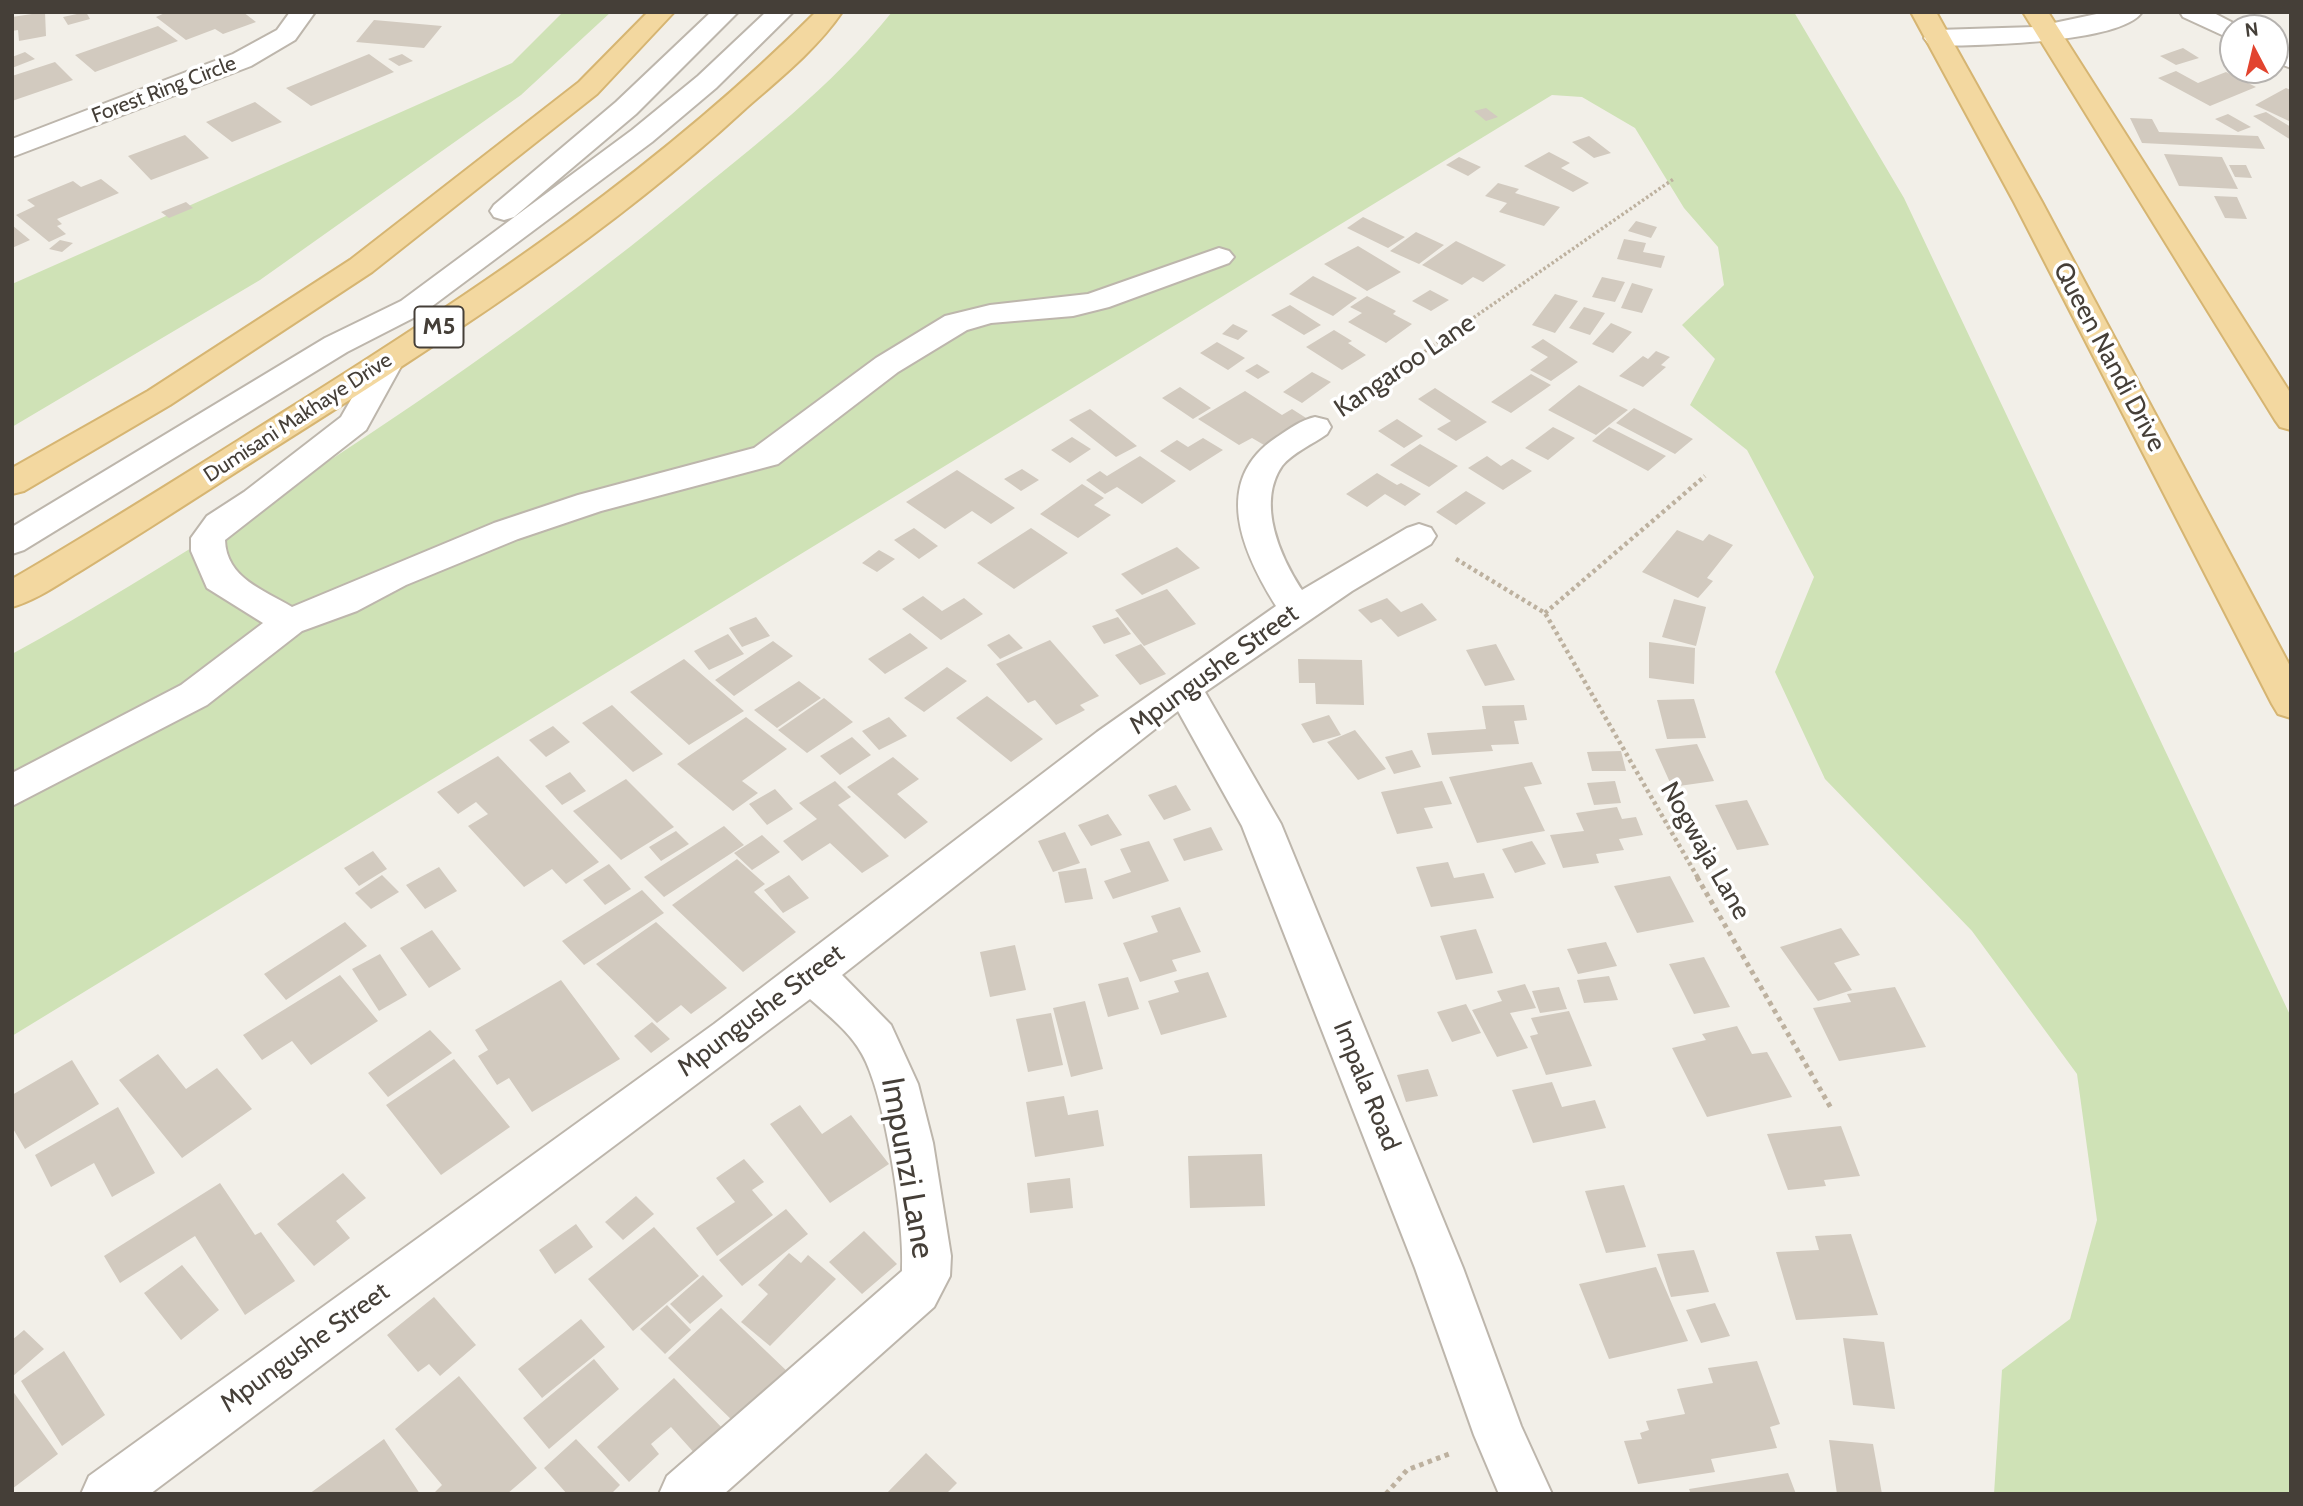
<!DOCTYPE html>
<style>
body{margin:0}
#map{position:relative;width:2303px;height:1506px;overflow:hidden;background:#f2efe8;font-family:Cabin,sans-serif}
canvas{display:block}
.frame{position:absolute;inset:0;border:14px solid #453f38;pointer-events:none}
.north{position:absolute;left:2219px;top:14px;width:70px;height:70px;box-sizing:border-box;background:#fff;border:2px solid #b5b2af;border-radius:50%;rotate:353deg;font-size:19px;font-weight:700;line-height:28px;text-align:center;color:#453f38}
.north::after{content:'';display:block;margin:auto;width:24px;height:32px;background:#e2442f;clip-path:polygon(50% 0,100% 100%,50% 72%,0 100%)}
</style>
<div id="map">
<canvas width="2303" height="1506"></canvas>
<div class="frame"></div>
<div class="north">N</div>
</div>
<script>
const ctx = document.querySelector('canvas').getContext('2d');
ctx.lineJoin = 'round';
function fill(path, color) { ctx.fillStyle = color; ctx.fill(path, 'evenodd'); }
function stroke(path, color, width, dash) { ctx.strokeStyle = color; ctx.lineWidth = width; ctx.lineCap = dash ? 'butt' : 'round'; ctx.setLineDash(dash || []); ctx.stroke(path); }
function label(font, color, halo, rows, align = 'center') {
  ctx.font = font + ' Cabin,sans-serif'; ctx.lineWidth = 7; ctx.setLineDash([]); ctx.textBaseline = 'middle'; ctx.strokeStyle = halo; ctx.fillStyle = color; for (const [text, x, y, turn = 0] of rows) {
    ctx.save(); ctx.translate(x, y); ctx.rotate((+turn || 0) * Math.PI / 180); ctx.textAlign = isNaN(turn) ? turn : align; if (halo) ctx.strokeText(text, 0, 0); ctx.fillText(text, 0, 0); ctx.restore();
  }
}
fill(new Path2D(`
 M563 12H611L521 95 260 280 12 427V284L512 63Z
 M892 12H1794L1904 198 2291 1017V1494H1994L2002 1370 2070 1319 2097 1220 2077 1074 1972 931 1825 779 1775 672 1814 577 1747 450 1690 405 1715 359 1682 325 1724 285 1718 247 1684 208 1635 128 1582 97 1552 95 12 1036V654C91 611 167 563 243 516 395 420 543 319 682 205 755 145 832 87 892 12Z`), '#cfe2b6');
fill(new Path2D(`
 M45 12 46 36 19 41 18 30 12 31V17Z
 M86 12 90 19 68 25 63 17Z
 M167 12H243L256 22 223 34 215 29 186 40 156 17Z
 M374 20 442 26 424 48 356 42Z
 M158 26 178 41 95 72 75 55Z
 M2183 48 2199 58 2176 65 2160 56Z
 M25 52 35 59 12 68V57Z
 M369 54 394 72 311 106 286 88Z
 M402 54 413 61 399 66 388 59Z
 M55 62 73 80 12 101V76Z
 M2176 71 2198 83 2226 72 2256 87 2210 106 2158 78Z
 M2286 88 2291 90V122L2255 105Z
 M255 102 282 122 232 142 206 122Z
 M1486 108 1498 117 1486 121 1474 111Z
 M2266 112 2291 127V140L2253 116Z
 M2228 114 2251 127 2238 132 2215 119Z
 M2130 118 2152 119 2159 132 2258 136 2265 149 2142 143Z
 M185 135 209 158 151 180 128 156Z
 M1589 136 1611 153 1594 158 1572 142Z
 M1549 152 1570 163 1561 168 1589 183 1573 192 1524 166Z
 M2164 154 2222 157 2238 189 2179 186Z
 M1459 157 1481 167 1468 176 1446 165Z
 M2229 165H2246L2252 178 2235 177Z
 M101 179 119 193 57 219 62 224 57 226 66 234 49 242 16 215 35 206 27 200 73 181 81 187Z
 M1498 183 1519 189 1515 193 1560 207 1544 226 1499 212 1507 203 1485 196Z
 M2214 196 2237 197 2247 219 2225 218Z
 M186 202 193 208 169 218 161 212Z
 M1363 217 1405 237 1388 248 1347 228Z
 M1636 221 1657 227 1651 238 1628 231Z
 M12 225 30 240 12 248Z
 M1416 232 1444 245 1419 264 1390 251Z
 M1624 239 1646 243 1643 252 1665 256 1661 268 1617 259Z
 M60 240 73 243 62 252 49 249Z
 M1456 241 1506 265 1483 282 1473 277 1462 285 1422 265Z
 M1358 246 1401 272 1367 291 1324 264Z
 M1313 276 1357 298 1333 316 1289 294Z
 M1602 277 1625 282 1615 302 1592 297Z
 M1632 283 1653 289 1642 313 1621 308Z
 M1430 290 1449 300 1431 311 1412 301Z
 M1555 294 1578 301 1555 333 1532 325Z
 M1367 296 1396 311 1393 314 1412 324 1386 343 1348 322 1362 313 1350 307Z
 M1290 305 1321 325 1304 335 1271 315Z
 M1584 307 1605 313 1590 335 1569 328Z
 M1611 323 1632 332 1613 353 1592 344Z
 M1233 324 1248 331 1238 340 1222 334Z
 M1334 330 1352 341 1348 343 1366 355 1342 370 1306 347Z
 M1543 339 1578 362 1551 381 1530 370 1548 357 1531 347Z
 M1217 342 1245 358 1228 370 1200 353Z
 M1656 351 1670 357 1661 365 1666 367 1643 387 1619 376 1643 356 1648 359Z
 M1257 364 1270 372 1258 379 1245 371Z
 M1312 372 1331 382 1302 403 1283 392Z
 M1531 374 1551 385 1511 413 1491 402Z
 M1579 385 1628 410 1596 435 1548 410Z
 M1180 387 1211 408 1193 419 1162 398Z
 M1435 388 1487 422 1456 441 1437 429 1451 421 1418 399Z
 M1245 391 1282 415 1292 409 1314 423 1291 437 1283 432 1264 445 1252 438 1239 445 1198 419Z
 M1634 408 1693 439 1675 454 1616 423Z
 M1090 409 1137 446 1116 457 1069 420Z
 M1397 419 1423 436 1404 448 1378 431Z
 M1553 427 1575 438 1548 460 1525 448Z
 M1609 427 1666 456 1648 471 1592 441Z
 M1072 437 1091 449 1070 463 1051 450Z
 M1203 438 1223 450 1190 471 1160 451 1177 440 1188 447Z
 M1420 444 1458 466 1429 487 1390 465Z
 M1140 456 1176 481 1142 504 1117 487 1105 494 1086 480 1100 471 1107 476Z
 M1487 456 1501 466 1512 459 1532 471 1503 490 1468 468Z
 M1022 469 1039 480 1021 491 1004 479Z
 M957 470 1015 508 991 524 972 511 945 529 906 502Z
 M1377 473 1397 485 1401 483 1421 494 1405 506 1385 494 1367 507 1346 494Z
 M1082 484 1104 498 1094 505 1111 515 1078 538 1040 514Z
 M1466 491 1486 503 1456 525 1436 512Z
 M914 528 938 546 919 559 894 540Z
 M1031 528 1068 553 1014 589 977 563Z
 M1677 530 1703 541 1709 534 1733 545 1707 578 1713 581 1698 598 1642 572Z
 M1177 547 1200 568 1142 595 1121 574Z
 M879 550 895 559 877 572 862 563Z
 M1167 589 1196 624 1144 646 1115 610Z
 M923 596 942 611 964 598 983 614 941 640 902 609Z
 M1387 598 1401 612 1422 603 1437 620 1398 637 1381 619 1371 623 1358 610Z
 M1674 599 1706 607 1696 646 1662 637Z
 M756 617 770 636 742 647 729 628Z
 M1118 617 1131 634 1104 644 1092 626Z
 M910 633 928 648 885 674 868 659Z
 M728 634 744 654 709 670 694 651Z
 M1009 634 1023 648 1000 659 987 645Z
 M1050 640 1099 696 1080 705 1085 710 1056 725 1035 700 1028 703 996 664Z
 M773 641 793 656 734 696 715 680Z
 M1649 642 1695 648 1694 684 1649 678Z
 M1141 644 1166 674 1140 685 1115 655Z
 M1496 644 1515 680 1485 686 1466 650Z
 M684 659 744 711 689 745 630 692Z
 M1298 659 1362 660 1364 705 1316 704 1315 683H1299Z
 M947 667 967 681 924 712 904 698Z
 M799 681 821 698 777 728 754 710Z
 M987 696 1043 739 1011 762 956 718Z
 M824 698 853 722 807 753 778 730Z
 M1694 699 1706 738 1667 739 1657 700Z
 M612 705 663 754 633 772 582 723Z
 M1524 705 1527 720 1514 721 1519 744 1491 745 1493 751 1432 755 1427 733 1486 729 1482 706Z
 M1329 715 1341 735 1313 743 1301 724Z
 M746 717 787 749 742 781 758 793 733 811 677 764Z
 M889 717 907 736 879 750 862 731Z
 M553 726 570 742 546 757 529 740Z
 M1355 730 1386 769 1358 780 1327 742Z
 M852 737 871 755 840 775 820 756Z
 M1697 744 1714 781 1672 787 1655 749Z
 M1412 750 1421 767 1394 774 1385 757Z
 M1621 751 1626 771H1592L1587 752Z
 M498 756 599 862 566 884 552 869 524 887 468 826 488 814 476 802 458 814 437 792Z
 M893 757 919 779 897 794 928 822 905 839 847 787Z
 M1532 762 1542 784 1524 787 1545 831 1477 843 1449 777Z
 M570 772 586 791 562 805 545 786Z
 M626 779 674 827 621 860 573 811Z
 M835 781 851 797 838 805 889 856 862 873 830 843 802 861 783 841 817 819 799 803Z
 M1442 781 1452 804 1424 808 1433 828 1397 834 1381 792Z
 M1615 781 1621 803 1594 805 1587 783Z
 M1176 785 1191 810 1164 820 1148 795Z
 M775 789 793 809 767 825 749 804Z
 M1747 800 1769 845 1737 850 1715 805Z
 M1617 807 1622 819 1636 817 1643 835 1619 839 1624 850 1596 854 1599 863 1563 868 1550 835 1584 831 1576 813Z
 M1108 814 1122 835 1091 846 1078 825Z
 M724 826 744 845 664 897 644 877Z
 M1211 827 1223 850 1184 861 1173 839Z
 M676 831 689 844 661 861 649 847Z
 M1065 832 1080 863 1053 872 1038 841Z
 M762 835 780 852 752 870 734 853Z
 M1149 841 1169 881 1113 899 1104 881 1131 872 1120 849Z
 M1532 841 1546 864 1515 873 1502 849Z
 M373 851 387 869 359 886 344 868Z
 M737 859 765 884 754 892 796 932 743 972 672 905Z
 M1448 862 1454 878 1484 873 1494 898 1431 907 1416 867Z
 M609 864 631 889 605 905 583 880Z
 M439 867 457 891 425 909 406 885Z
 M1086 868 1093 899 1065 903 1058 872Z
 M382 875 399 892 371 909 355 893Z
 M789 875 809 898 783 913 764 890Z
 M1670 876 1694 922 1637 933 1614 886Z
 M642 890 664 913 584 965 562 941Z
 M1180 907 1201 952 1172 960 1177 971 1140 982 1123 943 1158 932 1151 916Z
 M345 922 367 946 286 1000 264 974Z
 M656 922 727 988 691 1014 681 1005 657 1023 596 964Z
 M1841 928 1860 955 1834 963 1852 990 1818 1001 1780 947Z
 M1476 929 1493 973 1456 980 1440 936Z
 M432 930 461 969 429 988 400 948Z
 M1606 942 1617 966 1578 974 1567 949Z
 M1015 945 1026 990 990 997 980 952Z
 M380 954 407 995 379 1011 352 969Z
 M1704 957 1730 1007 1694 1014 1669 964Z
 M1208 972 1227 1017 1161 1035 1148 1001 1179 992 1174 981Z
 M340 975 378 1021 311 1065 292 1041 262 1060 243 1035Z
 M1609 976 1618 1000 1584 1003 1577 980Z
 M1128 977 1139 1009 1108 1017 1098 984Z
 M561 980 620 1059 532 1112 509 1078 497 1085 478 1056 488 1050 475 1030Z
 M1525 984 1536 1008 1510 1013 1528 1048 1497 1057 1472 1010 1502 1001 1497 991Z
 M1559 987 1567 1009 1540 1013 1532 991Z
 M1895 987 1926 1047 1839 1061 1813 1008 1851 1002 1847 994Z
 M1085 1001 1103 1069 1071 1077 1053 1008Z
 M1466 1004 1481 1033 1452 1042 1437 1012Z
 M1569 1011 1592 1066 1546 1075 1530 1036 1538 1034 1531 1018Z
 M1051 1013 1063 1065 1028 1072 1016 1019Z
 M652 1022 670 1039 651 1053 634 1036Z
 M1737 1026 1752 1054 1767 1052 1792 1097 1707 1117 1672 1048 1706 1040 1702 1034Z
 M430 1030 452 1053 388 1097 368 1073Z
 M158 1054 186 1089 217 1068 252 1109 182 1158 119 1080Z
 M454 1059 510 1127 441 1175 386 1105Z
 M72 1060 99 1104 25 1149 12 1127V1095Z
 M1428 1069 1438 1096 1406 1102 1397 1075Z
 M1552 1082 1562 1107 1595 1100 1606 1128 1533 1143 1512 1090Z
 M1064 1096 1068 1115 1098 1110 1104 1146 1035 1157 1026 1102Z
 M800 1105 822 1134 851 1115 889 1164 830 1203 770 1124Z
 M118 1107 155 1173 112 1197 94 1163 51 1187 35 1155Z
 M1841 1126 1860 1176 1824 1180 1826 1186 1788 1190 1767 1134Z
 M1262 1154 1265 1206 1190 1208 1188 1156Z
 M744 1159 764 1182 752 1190 773 1215 717 1256 696 1228 735 1202 716 1178Z
 M343 1173 366 1198 336 1221 350 1238 314 1266 277 1224Z
 M1070 1178 1073 1208 1030 1213 1027 1183Z
 M220 1183 255 1235 261 1232 295 1281 245 1315 195 1236 120 1283 104 1256Z
 M1624 1185 1646 1247 1606 1253 1585 1191Z
 M636 1196 654 1214 623 1240 605 1222Z
 M786 1209 808 1234 742 1286 719 1260Z
 M576 1224 593 1247 555 1274 539 1250Z
 M654 1227 699 1276 633 1331 588 1279Z
 M864 1231 897 1264 862 1294 829 1262Z
 M1851 1234 1878 1315 1796 1320 1776 1252 1819 1250 1815 1236Z
 M1694 1250 1709 1292 1671 1297 1657 1254Z
 M789 1253 801 1263 808 1255 836 1279 770 1346 741 1322 768 1294 758 1285Z
 M182 1265 219 1310 181 1340 144 1293Z
 M1656 1267 1688 1341 1609 1359 1579 1284Z
 M703 1275 723 1296 690 1324 670 1304Z
 M434 1297 476 1345 440 1376 429 1364 418 1372 387 1335Z
 M1715 1303 1730 1336 1701 1343 1686 1310Z
 M667 1305 691 1330 665 1354 640 1329Z
 M721 1308 790 1374 738 1426 668 1358Z
 M581 1319 605 1347 542 1398 518 1369Z
 M24 1330 44 1349 12 1377V1340Z
 M1843 1338 1884 1342 1895 1409 1853 1405Z
 M64 1351 105 1415 62 1446 21 1381Z
 M594 1359 619 1389 549 1449 523 1418Z
 M1757 1361 1780 1424 1770 1427 1777 1448 1711 1459 1715 1472 1638 1484 1624 1441 1642 1439 1640 1433 1649 1430 1646 1421 1685 1414 1677 1389 1713 1383 1708 1368Z
 M459 1376 537 1468 507 1494H433L442 1485 395 1429Z
 M674 1378 725 1431 697 1456 671 1427 651 1444 659 1454 629 1482 597 1447Z
 M12 1390 58 1454 12 1489Z
 M384 1439 420 1494H309Z
 M576 1439 620 1485 611 1494H567L544 1468Z
 M1829 1440 1873 1444 1882 1494H1837Z
 M926 1453 957 1483 946 1494H886Z
 M1788 1473 1796 1494H1691L1689 1489Z`), '#d2cabf');
const minor = new Path2D(`
 M290 12H315L295 40 251 66 12 157V139L233 54 277 30Z
 M711 12H738L636 114 514 217 504 220 494 217 490 211 494 205 616 102Z
 M766 12H793L716 88 652 142 423 313 347 352 24 550 12 554V527L325 338 401 301 632 130 698 76Z
 M2106 12H2142C2121 44 1976 45 1937 46L1928 43 1924 38 1928 33 1937 30 2035 27Z
 M2180 12H2212L2243 28H2233V40L2183 17Z
 M2275 44 2291 50V68L2275 62Z
 M1219 248 1229 251 1234 257 1229 263 1109 307 1073 316 991 323 967 330 898 372 778 464 601 511 518 539 406 585 357 611 302 631 207 705 12 806V773L181 685 263 623 207 588 191 551V538L207 516 244 492 341 417 377 354 388 351 399 354 404 361 366 430 225 540C226 578 264 590 292 607L494 523 578 495 754 448 876 358 945 316 990 305 1088 294Z
 M1315 417 1327 420 1331 427 1327 434C1313 444 1292 453 1282 466 1256 504 1281 558 1302 590L1407 528 1419 524 1431 528 1436 536 1431 544 1352 591 1205 692 1281 824 1463 1268 1521 1426 1552 1494H1499L1474 1435 1415 1268 1242 826 1178 711 842 975 891 1025 918 1084 933 1143 951 1256 950 1276 934 1307 724 1494H659L667 1476 902 1271C905 1224 885 1094 862 1054 850 1032 829 1016 810 999L150 1494H81L89 1476 714 1024 1097 732 1276 606C1243 553 1210 481 1277 437 1289 429 1301 420 1315 417Z`);
const major = new Path2D(`
 M648 12H674L597 94 372 272 170 405 24 491 12 494V468L148 391 350 260 579 82Z
 M816 12H842C817 49 778 80 745 109 586 256 397 369 216 485 171 514 127 542 82 570 60 583 37 600 12 607V579C110 522 205 461 301 401 484 286 662 166 816 12Z
 M1911 12H1936L2042 202 2291 668V718L2278 714 2272 704 2014 202Z
 M2023 12H2048L2291 394V430L2280 427 2275 420Z`);
stroke(minor, '#bdb6ac', 4);
stroke(major, '#d6b572', 4);
stroke(new Path2D(`
 M1375 386 1675 178`), '#bdb19f', 3.5, [2.5, 2.5]);
stroke(new Path2D(`
 M1350 404 1378 385
 M1456 559 1545 613 1698 878
 M1545 613 1705 476`), '#bdb19f', 4.5, [3.5, 3.5]);
stroke(new Path2D(`
 M1697 877 1831 1108
 M1386 1494 1407 1470 1449 1454`), '#bdb19f', 5, [4.5, 4.5]);
fill(minor, '#fff');
fill(major, '#f3d8a0');
label('21px', '#453f38', '#fff', [
 ["Forest Ring Circle",164,90,-21],
 ["Dumisani Makhaye Drive",298,418,-33]
]);
for (const [x, y, w] of [
 [439,327,49]
]) { const box = new Path2D(); box.roundRect(x - w / 2, y - 20.5, w, 41, 5); ctx.fillStyle = '#fff'; ctx.fill(box); stroke(box, '#453f38', 2); }
label('bold 24px', '#453f38', null, [
 ["M5",439,327]
]);
label('26px', '#453f38', '#fff', [
 ["Queen Nandi Drive",2109,357,62],
 ["Kangaroo Lane",1405,366,-34],
 ["Mpungushe Street",1214,670,-36],
 ["Nogwaja Lane",1705,851,60],
 ["Mpungushe Street",761,1011,-37],
 ["Impala Road",1366,1086,68],
 ["Mpungushe Street",305,1348,-36]
]);
label('32px', '#453f38', '#fff', [
 ["Impunzi Lane",907,1168,80]
]);
</script>
